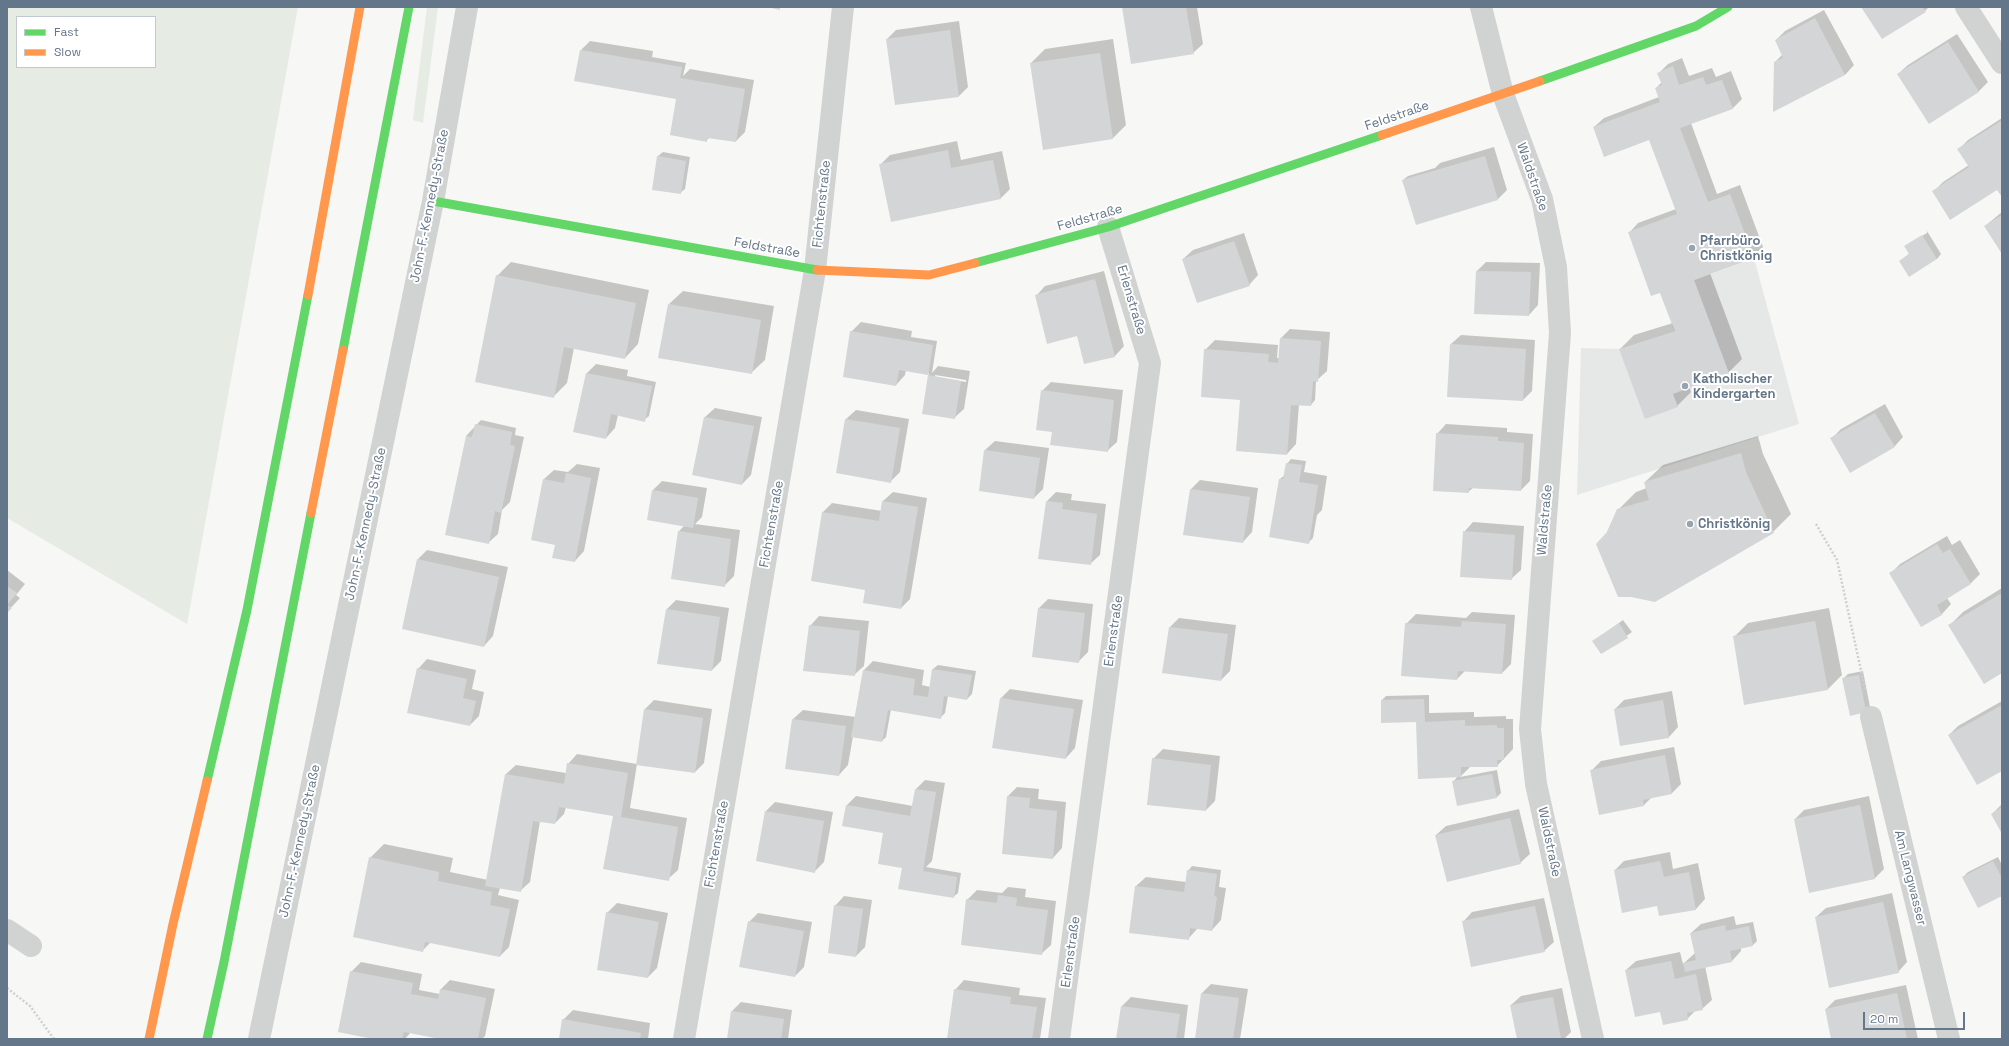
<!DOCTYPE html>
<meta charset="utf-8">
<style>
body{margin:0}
#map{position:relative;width:2009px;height:1046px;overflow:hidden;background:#f7f7f6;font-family:"Space Grotesk",sans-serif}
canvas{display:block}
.frame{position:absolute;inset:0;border:8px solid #647689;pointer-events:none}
.legend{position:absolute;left:16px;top:16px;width:140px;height:52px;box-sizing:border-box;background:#fff;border:1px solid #c1c8d0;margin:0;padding:5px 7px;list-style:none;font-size:12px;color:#647689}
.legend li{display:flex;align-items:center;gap:8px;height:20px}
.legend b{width:20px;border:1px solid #c1c8d0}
.scale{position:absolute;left:1863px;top:1012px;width:102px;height:18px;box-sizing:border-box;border:2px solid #647689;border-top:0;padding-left:5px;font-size:12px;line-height:14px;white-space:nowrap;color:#647689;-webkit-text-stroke:3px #fff;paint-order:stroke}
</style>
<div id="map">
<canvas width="2009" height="1046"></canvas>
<div class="frame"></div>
<ul class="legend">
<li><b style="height:5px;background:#63d668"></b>Fast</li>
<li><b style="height:5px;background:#ff974d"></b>Slow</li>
</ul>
<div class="scale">20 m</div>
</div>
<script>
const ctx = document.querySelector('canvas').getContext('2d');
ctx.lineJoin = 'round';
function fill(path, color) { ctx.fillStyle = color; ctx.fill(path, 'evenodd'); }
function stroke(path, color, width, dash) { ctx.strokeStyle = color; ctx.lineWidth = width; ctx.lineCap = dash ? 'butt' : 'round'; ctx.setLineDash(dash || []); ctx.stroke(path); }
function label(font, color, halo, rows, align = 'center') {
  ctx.font = font + ' "Space Grotesk",sans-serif'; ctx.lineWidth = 4; ctx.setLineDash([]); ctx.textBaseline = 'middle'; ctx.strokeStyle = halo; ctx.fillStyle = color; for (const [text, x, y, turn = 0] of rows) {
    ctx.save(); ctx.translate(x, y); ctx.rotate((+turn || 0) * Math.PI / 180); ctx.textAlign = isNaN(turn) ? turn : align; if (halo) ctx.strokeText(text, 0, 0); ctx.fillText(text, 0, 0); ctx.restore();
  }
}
fill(new Path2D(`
 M1754 258 1799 424 1577 495 1581 348 1619 349 1674 331 1660 293Z`), '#e6e7e7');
fill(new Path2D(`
 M7 7H298L187 624 7 518ZM17 17H155V67H17Z
 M427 7H438L423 123 413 120Z`), '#e6ebe4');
fill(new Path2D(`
 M1123 7H1197L1203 44 1193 53Z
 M1862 7H1929L1925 11Z
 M1824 10 1854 65 1845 75 1775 62 1783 54 1776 40 1785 31Z
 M959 21 968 87 959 96 896 104 887 39 896 30Z
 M1957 34 1988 82 1979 91 1929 123 1898 74 1908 65Z
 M1113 39 1126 125 1112 139 1031 63 1045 49Z
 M590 41 653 51 652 57 686 63 683 76 690 69 754 80 745 132 736 141 710 137 706 141 678 96 576 80 581 50Z
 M1682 58 1689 76 1712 68 1716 77 1731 71 1742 99 1733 108 1691 123 1717 194 1740 185 1763 247 1753 257 1710 273 1742 359 1729 372 1689 387 1691 392 1677 406 1620 349 1634 335 1673 323 1661 291 1629 233 1638 223 1676 209 1650 138 1594 127 1604 118 1659 97 1656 88 1662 82 1659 73 1668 64Z
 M2002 118V195L1998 188 1933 192 1943 182 1969 165 1959 149 1968 140Z
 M957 141 961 160 1002 151 1010 189 1001 198 881 164 890 155Z
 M1494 147 1507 190 1498 199 1403 180 1408 176 1435 168 1440 163Z
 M663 152 690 157 685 189 680 193 658 156Z
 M2002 212V252L1985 226Z
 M1927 231 1941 254 1937 259 1900 261 1910 253 1905 246 1927 233Z
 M1244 233 1258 275 1249 285 1183 259 1193 250Z
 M511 262 649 290 638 344 625 358 574 348 567 383 553 397 497 276Z
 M1486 262 1540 263 1538 305 1529 315 1477 271Z
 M1104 271 1124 346 1115 356 1077 335 1036 296 1045 286Z
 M683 291 774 306 765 360 751 373 669 304Z
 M861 322 912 331 911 337 937 341 932 373 938 366 970 371 964 409 954 418 923 413 929 372 928 374 906 370 905 375 896 385 851 332ZM935 375 966 380V382L935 377Z
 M1290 329 1330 332 1327 371 1316 381 1315 400 1311 405 1299 404 1296 444 1287 454 1241 399 1205 350 1215 340 1278 345 1277 358H1279L1281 338Z
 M1461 335 1535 340 1532 391 1523 400 1451 344Z
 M596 364 628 370 627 376 656 382 649 416 644 420 618 415 615 428 606 438 574 431 587 373Z
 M1051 382 1123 390 1117 442 1107 451 1053 431 1042 391Z
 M1885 404 1903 437 1894 447 1832 438 1841 429Z
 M715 408 762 417 751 475 742 484 694 475 705 417Z
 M856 410 909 419 900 472 891 481 837 472 846 419Z
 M481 420 516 428 515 435 524 437 510 502 502 510 498 534 488 543 466 436ZM472 436 486 439 472 438Z
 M1446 424 1507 428V432L1533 434 1530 481 1521 490 1473 488 1468 492 1437 434Z
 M1758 436 1763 454 1791 514 1773 532H1607L1618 510 1636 492 1647 488 1645 482 1663 465Z
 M995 441 1049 448 1043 489 1034 498 985 450Z
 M1291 459 1306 461 1304 472 1327 476 1322 510 1317 515 1313 538 1308 543 1280 479 1285 475 1287 464Z
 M577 464 600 468 584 551 575 561 556 544 533 540 544 479 554 470 568 472Z
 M1200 480 1258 488 1252 532 1243 542 1184 534 1191 489Z
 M662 481 707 488 702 517 695 524 740 530 734 576 725 585 678 532 685 525 653 490Z
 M893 492 927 498 910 599 901 608 866 589 812 580 823 512 832 503 882 511 883 501Z
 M1056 492 1072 494 1071 500 1106 504 1100 555 1090 564 1047 501Z
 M1473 522 1524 526 1521 570 1511 579 1464 532Z
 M1947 536 1952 545 1960 540 1980 574 1971 583 1947 598 1951 604 1942 614 1922 626 1891 573 1900 564Z
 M427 550 508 567 493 636 484 646 418 559Z
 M7 570 25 584 16 595 20 598 7 612Z
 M2002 588V672L1950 625 1963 612Z
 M1048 599 1093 604 1088 652 1078 662 1039 608Z
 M676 600 729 608 721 661 712 670 659 663 667 609Z
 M1829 608 1842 675 1828 689 1745 704 1734 637 1748 623Z
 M1472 612 1515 615 1511 664 1502 673 1465 671 1457 679 1406 624 1416 614 1466 618Z
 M819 616 869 621 864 666 854 675 810 626Z
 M1179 618 1236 625 1230 671 1221 680 1164 672 1170 627Z
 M1623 620 1632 632 1602 653 1594 641Z
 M427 659 476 670 472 689 484 692 479 716 470 725 418 669Z
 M873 661 924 670 922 685 930 687 933 669 938 665 976 671 972 694 967 699 948 696 945 713 940 718 891 709 886 737 882 741 853 736 848 765 839 775 793 719 803 710 856 717 864 670Z
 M1863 671 1870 707 1865 711 1844 678 1848 674Z
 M1010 689 1083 700 1075 748 1066 758 1001 698Z
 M1672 691 1678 727 1669 737 1615 709 1624 700Z
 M1429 695V713L1474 712V717L1506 716V719H1513V749L1497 766H1471L1460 777 1497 770 1501 793 1496 798 1453 782 1458 776 1417 723 1382 700 1386 696Z
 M654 700 712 709 704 763 695 772 637 764 630 808 687 818 678 870 668 879 614 815 566 807 564 814 555 823 540 821 530 882 520 891 500 888 498 895 519 900 509 947 500 956 431 942 422 951 370 858 384 844 453 858 450 872 488 880 506 774 516 765 566 773 568 764 577 754 637 764 645 709Z
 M2002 701V770L1949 735 1958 726Z
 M1674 747 1681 784 1672 793 1652 797 1644 805 1591 771 1601 761Z
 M1163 749 1220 756 1215 801 1206 810 1153 759Z
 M925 780 945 783 932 861 926 867 961 873 958 893 953 897 903 867 885 832 844 826 847 805 856 796 913 806 916 789Z
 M1017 787 1039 789 1038 799 1066 802 1062 848 1053 858 1008 796Z
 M1869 796 1884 869 1875 878 1795 819 1804 810Z
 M775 802 833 812 824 862 814 872 766 811Z
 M2002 804V832L1992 814Z
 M1519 809 1530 854 1520 863 1436 835 1446 826Z
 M1670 852 1673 869 1698 863 1705 899 1696 909 1657 905 1615 870 1624 861Z
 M1998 857 2002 865V895L1963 877 1968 872Z
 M1192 866 1221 870 1219 887 1226 888 1221 920 1212 930 1198 928 1188 939 1136 886 1146 877 1186 882 1188 871Z
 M1008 887 1026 889 1025 897 1056 901 1051 945 1041 954 967 900 977 890 1002 893Z
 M1892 893 1907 962 1898 972 1816 917 1826 908Z
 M844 896 872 900 865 947 856 956 835 906Z
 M1544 898 1554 942 1544 951 1463 922 1472 912Z
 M617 903 668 913 657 968 648 977 607 913Z
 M758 913 812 922 804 967 795 976 749 922Z
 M1734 916 1736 925 1753 922 1757 941 1753 945 1741 948V951L1732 961 1705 966 1712 1000 1702 1009 1696 1010 1687 1019 1661 1011 1626 970 1636 961 1680 952 1683 964 1695 953 1691 933 1701 924Z
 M361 962 422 974 419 990 440 994 441 989 450 980 495 989 485 1036 482 1039H445L411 1032 405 1039H378L351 972Z
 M964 980 1020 988 1019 995 1046 998 1040 1039H948L955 990Z
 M1211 984 1248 989 1240 1039H1196L1202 993Z
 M1906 985 1918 1039H1832L1826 1009 1835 1000Z
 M1562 988 1571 1032 1564 1039H1518L1511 1005 1521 996Z
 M1131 997 1188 1005 1184 1039H1117L1122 1006Z
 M741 1002 792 1010 788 1039H728L732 1011Z
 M573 1010 650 1023 648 1039H560L563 1020Z`), '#0003');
fill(new Path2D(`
 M767 7H780V10Z
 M1122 7H1186L1194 54 1131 64Z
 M1861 7H1922L1926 12 1882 39Z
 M1815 18 1845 75 1773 112 1774 62 1783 58 1775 40Z
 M950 30 959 97 895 105 886 39Z
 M1948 42 1979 92 1929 124 1897 74Z
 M580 50 682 67 680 78 745 89 736 142 707 138V142L670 135 676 99 574 81Z
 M1100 53 1113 139 1043 150 1030 63Z
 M1673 66 1679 85 1703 77 1706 85 1722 80 1733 109 1680 128 1708 202 1730 194 1754 258 1694 280 1729 373 1673 394 1678 407 1645 419 1619 349 1675 331 1660 293 1651 296 1628 232 1677 214 1649 140 1604 157 1593 127 1660 102 1655 88 1662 85 1657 73Z
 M2001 121 2002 197 1997 190 1950 220 1932 191 1969 167 1957 149Z
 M948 150 951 168 993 160 1001 199 891 222 879 164Z
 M657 156 686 161 681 194 652 190Z
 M1485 156 1498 200 1416 225 1402 180Z
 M2002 215V254L1984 226Z
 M1922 235 1937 259 1909 277 1899 261 1909 254 1904 246Z
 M1234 241 1250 286 1197 303 1182 259Z
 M1476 271 1531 272 1529 316 1474 314Z
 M496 275 636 303 625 359 564 347 554 398 475 382Z
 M1095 279 1115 357 1084 364 1077 336 1047 344 1035 295Z
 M668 304 761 320 752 374 658 358Z
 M850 331 933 345 928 375 899 370 896 386 843 377Z
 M1280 338 1321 341 1318 382 1313 381 1311 406 1291 405 1287 455 1236 451 1240 400 1201 397 1204 349 1269 354 1268 362 1278 363Z
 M1450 344 1526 349 1523 401 1447 397Z
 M586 373 652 386 645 422 611 414 606 439 573 432Z
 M928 375 961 381 955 419 922 414Z
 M1041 390 1114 400 1108 452 1050 445 1052 432 1036 430Z
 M1875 413 1895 447 1850 473 1830 438Z
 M704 417 754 426 742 485 692 475Z
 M845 419 900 428 891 483 836 473Z
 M475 424 512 432 510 445 515 446 501 513 495 511 489 544 445 535 466 436 472 437Z
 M1436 433 1498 437V441L1524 443 1521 491 1469 488V493L1433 491Z
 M984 450 1040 458 1034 499 979 491Z
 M1741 453 1746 472 1774 533 1655 602 1631 597H1618L1596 544 1607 532 1617 509 1649 500 1644 482Z
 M1286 463 1302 465 1299 482 1318 485 1309 544 1269 537 1279 479H1283Z
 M566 473 591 478 575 562 552 558 555 545 531 540 543 479 564 483Z
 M1190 489 1250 497 1243 543 1183 535Z
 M652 490 698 498 693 528 647 520Z
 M882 501 918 507 901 609 863 603 865 590 811 581 822 512 879 521Z
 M1046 501 1063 503 1062 509 1097 514 1091 565 1038 559Z
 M678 531 731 539 725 587 671 579Z
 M1463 531 1515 535 1512 580 1460 577Z
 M1937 544 1943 553 1950 549 1971 584 1937 605 1942 615 1921 627 1889 573Z
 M417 559 499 577 484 647 402 629Z
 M7 586 17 593 7 605 12 608 7 613Z
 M2002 593V673L1984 684 1948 625Z
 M1038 608 1085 613 1079 663 1032 657Z
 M666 609 720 617 712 671 657 664Z
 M1462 621 1506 624 1502 674 1458 671 1457 680 1401 676 1405 623 1461 627Z
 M1815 621 1828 690 1744 705 1733 636Z
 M1619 623 1628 638 1601 654 1592 641Z
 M809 625 860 631 855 676 803 671Z
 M1169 627 1228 634 1221 681 1162 673Z
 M417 668 467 679 463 698 476 701 470 726 407 713Z
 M932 669 972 675 967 700 944 696 941 719 888 710 882 742 851 737 863 670 915 679 913 695 928 697Z
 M1859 675 1866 712 1850 716 1842 678Z
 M1000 698 1074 709 1066 759 992 748Z
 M1424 699 1425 722 1465 720V726L1497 725V728H1504V760H1497L1498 767H1461V777L1418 779 1416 722 1381 723V700Z
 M1663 700 1669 738 1620 746 1614 709Z
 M2002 705V771L1977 785 1948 735Z
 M644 709 703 718 695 773 636 765Z
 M792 719 846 726 839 776 785 769Z
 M1665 755 1672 794 1643 800 1644 806 1599 815 1590 770Z
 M1152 758 1211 765 1206 811 1147 805Z
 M567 763 628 773 621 817 678 827 669 881 603 869 613 816 559 807 555 824 533 821 521 892 485 886 505 774 564 784Z
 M1492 774 1497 798 1457 806 1452 781Z
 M915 789 936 792 923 871 957 877 954 898 898 889 902 868 878 864 883 833 842 826 846 805 910 816Z
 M1007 796 1030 798 1029 808 1057 811 1053 859 1002 854Z
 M1860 805 1875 879 1809 893 1794 819Z
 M2002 807V834L1991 814Z
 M765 811 824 821 815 873 756 861Z
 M1510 818 1521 864 1447 882 1435 835Z
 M369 857 439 872 438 881 492 892 490 905 510 909 500 957 425 942 423 952 353 937Z
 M1660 861 1664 877 1689 872 1696 910 1659 916 1657 906 1622 913 1614 870Z
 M1993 861 2002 878V896L1978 908 1962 877Z
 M1187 870 1217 874 1214 896 1217 897 1212 931 1190 928 1189 940 1129 933 1135 886 1184 892Z
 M998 895 1017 898 1016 906 1048 910 1042 955 961 945 966 899 997 903Z
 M1883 902 1899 973 1829 988 1815 917Z
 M834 905 863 909 856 957 828 953Z
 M1535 906 1545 952 1471 967 1462 921Z
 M606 912 659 922 648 978 597 970Z
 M748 921 804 931 795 977 739 967Z
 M1725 925 1726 931 1749 926 1753 946 1730 951 1732 962 1685 972 1683 963 1696 960 1690 933Z
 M1671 961 1675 979 1696 974 1703 1010 1687 1013 1688 1020 1663 1025 1660 1012 1635 1017 1625 970Z
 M350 971 413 983 411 994 438 999 440 989 486 998 478 1039H440L404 1032 402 1039H373L338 1032Z
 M954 989 1011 997 1010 1004 1037 1007 1032 1039H947Z
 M1201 993 1239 998 1233 1039H1195Z
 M1897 993 1907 1039H1831L1825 1009Z
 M1553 997 1561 1039H1517L1510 1005Z
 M1121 1006 1180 1014 1176 1039H1116Z
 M731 1011 784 1019 781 1039H727Z
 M562 1019 641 1033 640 1039H559Z`), '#d4d5d6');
stroke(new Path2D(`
 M1816 524 1837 560 1865 689
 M7 988 30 1006 54 1039`), '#cecfd0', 2.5, [2, 2]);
stroke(new Path2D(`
 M1481 7 1503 94 1542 199 1556 267 1560 333 1530 729 1536 784 1593 1039
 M1966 7 2002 63
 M1871 717 1949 1039
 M7 930 31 946
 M259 1039 433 201 467 7
 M684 1039 815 270 843 7
 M1059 1039 1150 363 1108 227`), '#d1d2d2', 22);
stroke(new Path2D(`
 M1540 81 1696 26 1728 7
 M433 201 817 270
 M975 263 1108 227 1382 135
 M343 350 409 7
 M207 781 247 610 308 295
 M207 1039 224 962 311 513`), '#63d668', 9);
stroke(new Path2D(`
 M1382 135 1540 81
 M817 270 929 275 975 263
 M308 295 360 7
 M311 513 343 350
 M149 1039 173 924 207 781`), '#ff974d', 9);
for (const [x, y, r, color] of [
 [1692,248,4,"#97a3af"],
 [1685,386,4,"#97a3af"],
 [1690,524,4,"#97a3af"]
]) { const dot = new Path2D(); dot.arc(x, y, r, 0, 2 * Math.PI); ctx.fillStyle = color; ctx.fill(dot); stroke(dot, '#fff', 1.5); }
label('13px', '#647689', '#fff', [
 ["Feldstraße",1397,116,-19],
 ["Waldstraße",1532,177,71],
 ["Fichtenstraße",822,204,-84],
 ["John-F.-Kennedy-Straße",430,206,-79],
 ["Feldstraße",1090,218,-16],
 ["Feldstraße",767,248,10],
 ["Erlenstraße",1131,300,73],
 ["Waldstraße",1545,520,-85],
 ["John-F.-Kennedy-Straße",366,524,-78],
 ["Fichtenstraße",772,524,-80],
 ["Erlenstraße",1114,631,-82],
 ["John-F.-Kennedy-Straße",300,841,-78],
 ["Waldstraße",1549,842,78],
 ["Fichtenstraße",717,844,-80],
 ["Am Langwasser",1910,878,76],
 ["Erlenstraße",1071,952,-82]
]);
label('bold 13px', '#647689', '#fff', [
 ["Pfarrbüro",1700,241],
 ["Christkönig",1700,256],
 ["Katholischer",1693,379],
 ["Kindergarten",1693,394],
 ["Christkönig",1698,524]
], 'left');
</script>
